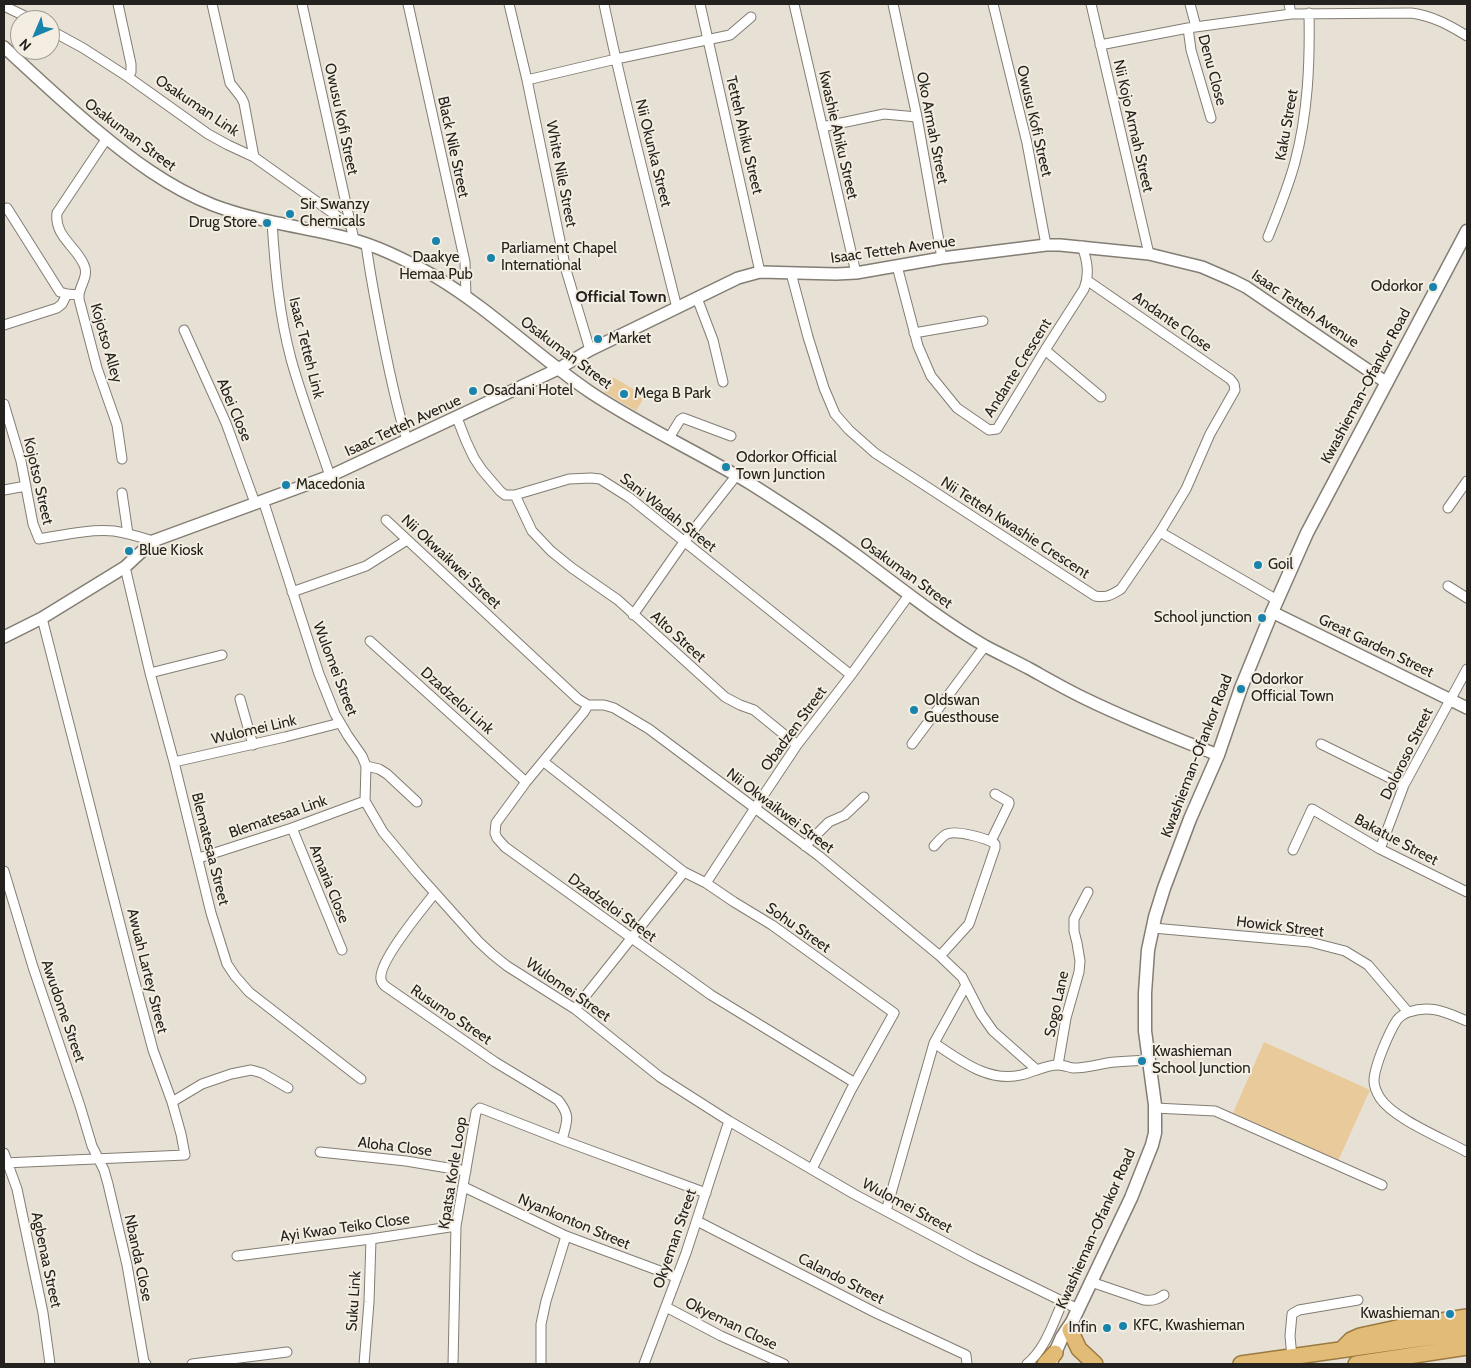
<!DOCTYPE html>
<style>
body{margin:0}
#map{position:relative;width:1471px;height:1368px;overflow:hidden;background:#e7e0d5;font-family:Cabin,sans-serif}
canvas{display:block}
.frame{position:absolute;inset:0;border:5px solid #24221e;pointer-events:none}
.north{position:absolute;left:10px;top:10px;width:50px;height:50px;box-sizing:border-box;background:#f4ede2;border:1px solid #a19c94;border-radius:50%;rotate:225deg;font-size:14px;font-weight:700;line-height:20px;text-align:center;color:#24221e}
.north::after{content:'';display:block;margin:auto;width:18px;height:22px;background:#1884ac;clip-path:polygon(50% 0,100% 100%,50% 72%,0 100%)}
</style>
<div id="map">
<canvas width="1471" height="1368"></canvas>
<div class="frame"></div>
<div class="north">N</div>
</div>
<script>
const ctx = document.querySelector('canvas').getContext('2d');
ctx.lineJoin = 'round';
function fill(path, color) { ctx.fillStyle = color; ctx.fill(path, 'evenodd'); }
function stroke(path, color, width, dash) { ctx.strokeStyle = color; ctx.lineWidth = width; ctx.lineCap = dash ? 'butt' : 'round'; ctx.setLineDash(dash || []); ctx.stroke(path); }
function label(font, color, halo, rows, align = 'center') {
  ctx.font = font + ' Cabin,sans-serif'; ctx.lineWidth = 4; ctx.setLineDash([]); ctx.textBaseline = 'middle'; ctx.strokeStyle = halo; ctx.fillStyle = color; for (const [text, x, y, turn = 0] of rows) {
    ctx.save(); ctx.translate(x, y); ctx.rotate((+turn || 0) * Math.PI / 180); ctx.textAlign = isNaN(turn) ? turn : align; if (halo) ctx.strokeText(text, 0, 0); ctx.fillText(text, 0, 0); ctx.restore();
  }
}
fill(new Path2D(`
 M613 377 645 396 636 411 604 392Z
 M1264 1042 1370 1090 1338 1161 1233 1113Z`), '#e9cb9b');
const minor = new Path2D(`
 M118 4 131 64V72L128 77
 M212 4 230 83 241 97 244 103 254 157
 M302 4 354 240
 M408 4 465 262 466 297
 M509 4 527 80 566 270 590 350
 M604 4C625 106 652 207 677 308
 M700 4 760 272
 M794 4 856 273
 M893 4 917 117 942 258
 M993 4 1027 143 1046 245
 M1091 4 1149 254
 M1190 4 1196 27
 M1289 4 1291 14
 M4 6 33 20
 M1188 28 1191 50 1211 118
 M50 30 83 48 128 77 208 134 228 145 254 157 351 226
 M1100 45 1188 28 1291 14 1411 13C1433 16 1449 25 1467 36
 M527 80 616 59 730 35 751 17
 M822 127 884 114 917 117
 M107 138 57 213C54 236 76 246 84 265 89 276 80 285 79 295 79 298 79 301 80 303L97 368 117 425 122 459
 M7 208 60 292 67 294 79 295
 M272 222C275 268 279 314 291 359 302 399 317 437 330 476
 M1268 237C1278 212 1288 188 1295 162 1308 113 1310 63 1309 13
 M366 244C370 274 376 305 382 335 389 370 396 406 407 440
 M897 266 918 346 931 376 957 408 989 430 997 429 1045 350 1084 289C1090 274 1087 260 1082 246
 M791 273 808 337 824 388 835 414 849 430 875 453 1095 596C1107 598 1111 595 1121 589L1160 532 1186 489 1210 434 1235 390 1234 384 1230 379 1088 281
 M697 298 713 340 723 382
 M4 325 57 308 62 304 67 294
 M184 330 226 423 255 503
 M914 333 983 321
 M1045 350 1101 397
 M4 404 21 461 33 524 39 539C63 535 89 529 114 531 128 533 140 537 153 541
 M457 418 466 441 474 458 482 470 500 491 505 495H515L569 479 591 478 600 479 630 498 851 675
 M669 438 680 420 683 418 731 436
 M4 490 26 486
 M122 493 128 534
 M515 495 532 531 551 551 572 568 618 600 725 697 740 705 754 710 797 745
 M263 500 319 674 335 714 348 736 362 756 366 766 365 801 383 832 418 874 478 941 492 954 507 966 575 1009 660 1077 729 1121 854 1194 974 1258 1078 1309
 M1448 508 1467 481
 M386 520 578 699 588 705H604L614 708 649 729 819 856 940 956 962 977 981 1014 993 1031 1037 1070
 M1160 532 1277 600
 M125 567 150 673 174 762 211 913 227 964 235 976 249 992 361 1079
 M1448 586 1467 598
 M292 592 366 566 407 540
 M633 615 684 542 736 476
 M370 641 526 782
 M150 673 222 655
 M240 699 253 745
 M588 705 584 712 526 782 496 823 495 833 497 838 505 847 711 995 855 1083
 M912 744 985 646
 M1321 744 1404 785
 M174 762 285 737 340 723
 M544 762 684 872 706 883 734 902 772 925 894 1013 851 1090 812 1169
 M366 766 379 769 387 774 417 802
 M292 828 342 950
 M991 841 1009 804V802L995 794
 M805 846 829 822 845 815 864 797
 M934 846C938 842 942 836 947 834 956 830 987 838 995 844V848L969 924 940 956
 M1380 849 1404 785 1467 669
 M1293 850 1312 809 1380 849 1467 892
 M199 858 292 828 365 801
 M4 871 33 967 80 1106 92 1146 104 1170 108 1184 127 1265 144 1362 146 1364
 M706 883 755 808 797 745 851 675 909 595
 M435 893C423 908 378 962 381 979 381 982 383 984 385 986L495 1062 558 1100C571 1116 567 1121 562 1140
 M1153 928 1310 942 1345 951 1368 965 1408 1012
 M575 1009 684 872
 M1467 1021C1447 1013 1431 1004 1409 1012 1405 1013 1399 1017 1397 1020 1389 1032 1374 1067 1374 1081 1374 1087 1377 1093 1380 1098 1394 1119 1444 1139 1467 1152
 M934 1043C960 1060 988 1083 1021 1075 1034 1072 1045 1065 1058 1065 1063 1065 1068 1067 1073 1068 1085 1068 1096 1065 1107 1063 1121 1061 1135 1061 1149 1060
 M1058 1065 1066 1018 1079 972 1080 961 1077 943 1074 931V919L1088 892
 M172 1102 202 1084 231 1074 251 1070 262 1073 288 1088
 M1155 1108 1215 1111 1382 1185
 M320 1152 406 1161 466 1171
 M4 1153 17 1189 43 1313 50 1364
 M4 1163 185 1155 181 1134 172 1102 153 1050 133 975 42 618
 M464 1187 566 1236 676 1277
 M886 1211 934 1043 966 985
 M697 1221 876 1313 966 1355 967 1364
 M237 1256 371 1239 456 1226
 M1091 1282 1144 1300C1152 1301 1157 1300 1164 1295
 M666 1307 721 1336 784 1364
 M1292 1357 1290 1336 1292 1314 1299 1310 1358 1300
 M192 1364 287 1352
 M364 1364 369 1302 371 1239
 M453 1364 456 1226 476 1112 480 1108 562 1140 706 1193
 M541 1364V1324L546 1301 566 1236
 M644 1364 686 1253 729 1121
 M1027 1364C1046 1348 1053 1323 1063 1301`);
const tertiary = new Path2D(`
 M4 47C34 75 63 102 94 128 131 159 168 187 213 205 258 222 305 227 351 239 381 247 410 262 436 277 491 310 537 356 590 392 641 426 698 452 751 484 789 508 827 533 863 560 903 590 942 621 985 646 1000 654 1015 661 1030 669 1048 679 1067 690 1086 699 1129 720 1173 737 1218 755
 M1272 612 1467 708
 M4 637 42 618 125 567 153 541 330 476 501 396 558 369 590 350 738 278 760 272 836 274 856 273 942 258 1046 245H1060L1149 254 1202 267 1232 280 1246 287 1387 383`);
const secondary = new Path2D(`
 M1051 1362 1062 1337 1072 1322 1131 1198 1152 1145 1155 1133V1105L1145 1031V993L1148 950 1155 917 1164 888 1190 819 1218 755 1241 688 1272 612 1307 533 1467 231`);
const trunk = new Path2D(`
 M1070 1330 1079 1349 1095 1364
 M1344 1347 1351 1340 1360 1336 1397 1328 1467 1317
 M1045 1364 1055 1353
 M1241 1364 1467 1332
 M1356 1364 1467 1347`);
stroke(minor, '#837d73', 11);
stroke(tertiary, '#837d73', 14);
stroke(secondary, '#837d73', 15);
stroke(trunk, '#9a7a40', 18);
stroke(minor, '#fff', 9);
stroke(tertiary, '#fff', 11);
stroke(secondary, '#fff', 12);
stroke(trunk, '#e2bb76', 15);
for (const [x, y, r, color] of [
 [290,214,5,"#1884ac"],
 [267,223,5,"#1884ac"],
 [436,241,5,"#1884ac"],
 [491,258,5,"#1884ac"],
 [1433,287,5,"#1884ac"],
 [598,339,5,"#1884ac"],
 [473,391,5,"#1884ac"],
 [624,394,5,"#1884ac"],
 [726,467,5,"#1884ac"],
 [286,485,5,"#1884ac"],
 [129,551,5,"#1884ac"],
 [1258,565,5,"#1884ac"],
 [1262,618,5,"#1884ac"],
 [1241,689,5,"#1884ac"],
 [914,710,5,"#1884ac"],
 [1142,1061,5,"#1884ac"],
 [1450,1314,5,"#1884ac"],
 [1123,1326,5,"#1884ac"],
 [1107,1328,5,"#1884ac"]
]) { const dot = new Path2D(); dot.arc(x, y, r, 0, 2 * Math.PI); ctx.fillStyle = color; ctx.fill(dot); stroke(dot, '#f4ede2', 2); }
label('15px', '#24221e', '#f4ede2', [
 ["Denu Close",1212,70,75],
 ["Osakuman Link",197,106,34],
 ["Owusu Kofi Street",341,119,78],
 ["Owusu Kofi Street",1034,121,77],
 ["Kaku Street",1287,125,-80],
 ["Nii Kojo Armah Street",1133,126,77],
 ["Oko Armah Street",932,128,79],
 ["Osakuman Street",130,135,37],
 ["Tetteh Ahiku Street",744,135,77],
 ["Kwashie Ahiku Street",838,135,77],
 ["Black Nile Street",453,147,78],
 ["Nii Okunka Street",653,153,76],
 ["White Nile Street",561,174,79],
 ["Isaac Tetteh Avenue",893,250,-8],
 ["Isaac Tetteh Avenue",1305,309,34],
 ["Andante Close",1172,322,35],
 ["Kojotso Alley",106,343,74],
 ["Isaac Tetteh Link",306,348,76],
 ["Osakuman Street",566,353,37],
 ["Andante Crescent",1018,368,-58],
 ["Kwashieman-Ofankor Road",1366,386,-62],
 ["Abei Close",234,410,67],
 ["Isaac Tetteh Avenue",403,426,-25],
 ["Kojotso Street",38,481,77],
 ["Sani Wadah Street",668,513,38],
 ["Nii Tetteh Kwashie Crescent",1015,528,33],
 ["Nii Okwaikwei Street",451,562,43],
 ["Osakuman Street",906,573,36],
 ["Alto Street",678,637,42],
 ["Great Garden Street",1376,646,26],
 ["Wulomei Street",335,669,69],
 ["Dzadzeloi Link",457,701,42],
 ["Obadzen Street",794,729,-54],
 ["Wulomei Link",254,730,-13],
 ["Doloroso Street",1407,754,-64],
 ["Kwashieman-Ofankor Road",1197,756,-69],
 ["Nii Okwaikwei Street",780,811,37],
 ["Blematesaa Link",278,817,-19],
 ["Bakatue Street",1396,840,28],
 ["Blematesaa Street",210,849,76],
 ["Amaria Close",329,884,68],
 ["Dzadzeloi Street",612,908,36],
 ["Howick Street",1280,927,7],
 ["Sohu Street",798,928,35],
 ["Awuah Lartey Street",147,971,76],
 ["Wulomei Street",568,990,35],
 ["Sogo Lane",1057,1004,-78],
 ["Awudome Street",63,1011,71],
 ["Rusumo Street",451,1015,34],
 ["Aloha Close",395,1147,7],
 ["Kpatsa Korle Loop",453,1173,-81],
 ["Wulomei Street",907,1206,28],
 ["Nyankonton Street",574,1222,23],
 ["Ayi Kwao Teiko Close",345,1228,-8],
 ["Kwashieman-Ofankor Road",1096,1229,-66],
 ["Okyeman Street",675,1239,-71],
 ["Nbanda Close",138,1258,78],
 ["Agbenaa Street",46,1260,78],
 ["Calando Street",841,1279,27],
 ["Suku Link",354,1301,-86],
 ["Okyeman Close",731,1324,26]
]);
label('15px', '#24221e', '#f4ede2', [
 ["Sir Swanzy",300,205],
 ["Chemicals",300,222],
 ["Drug Store",257,223,"right"],
 ["Parliament Chapel",501,249],
 ["International",501,266],
 ["Daakye",436,258,"center"],
 ["Hemaa Pub",436,275,"center"],
 ["Odorkor",1423,287,"right"],
 ["Market",608,339],
 ["Osadani Hotel",483,391],
 ["Mega B Park",634,394],
 ["Odorkor Official",736,458],
 ["Town Junction",736,475],
 ["Macedonia",296,485],
 ["Blue Kiosk",139,551],
 ["Goil",1268,565],
 ["School junction",1252,618,"right"],
 ["Odorkor",1251,680],
 ["Official Town",1251,697],
 ["Oldswan",924,701],
 ["Guesthouse",924,718],
 ["Kwashieman",1152,1052],
 ["School Junction",1152,1069],
 ["Kwashieman",1440,1314,"right"],
 ["KFC, Kwashieman",1133,1326],
 ["Infin",1097,1328,"right"]
], 'left');
label('bold 16px', '#24221e', '#f4ede2', [
 ["Official Town",621,297]
]);
</script>
